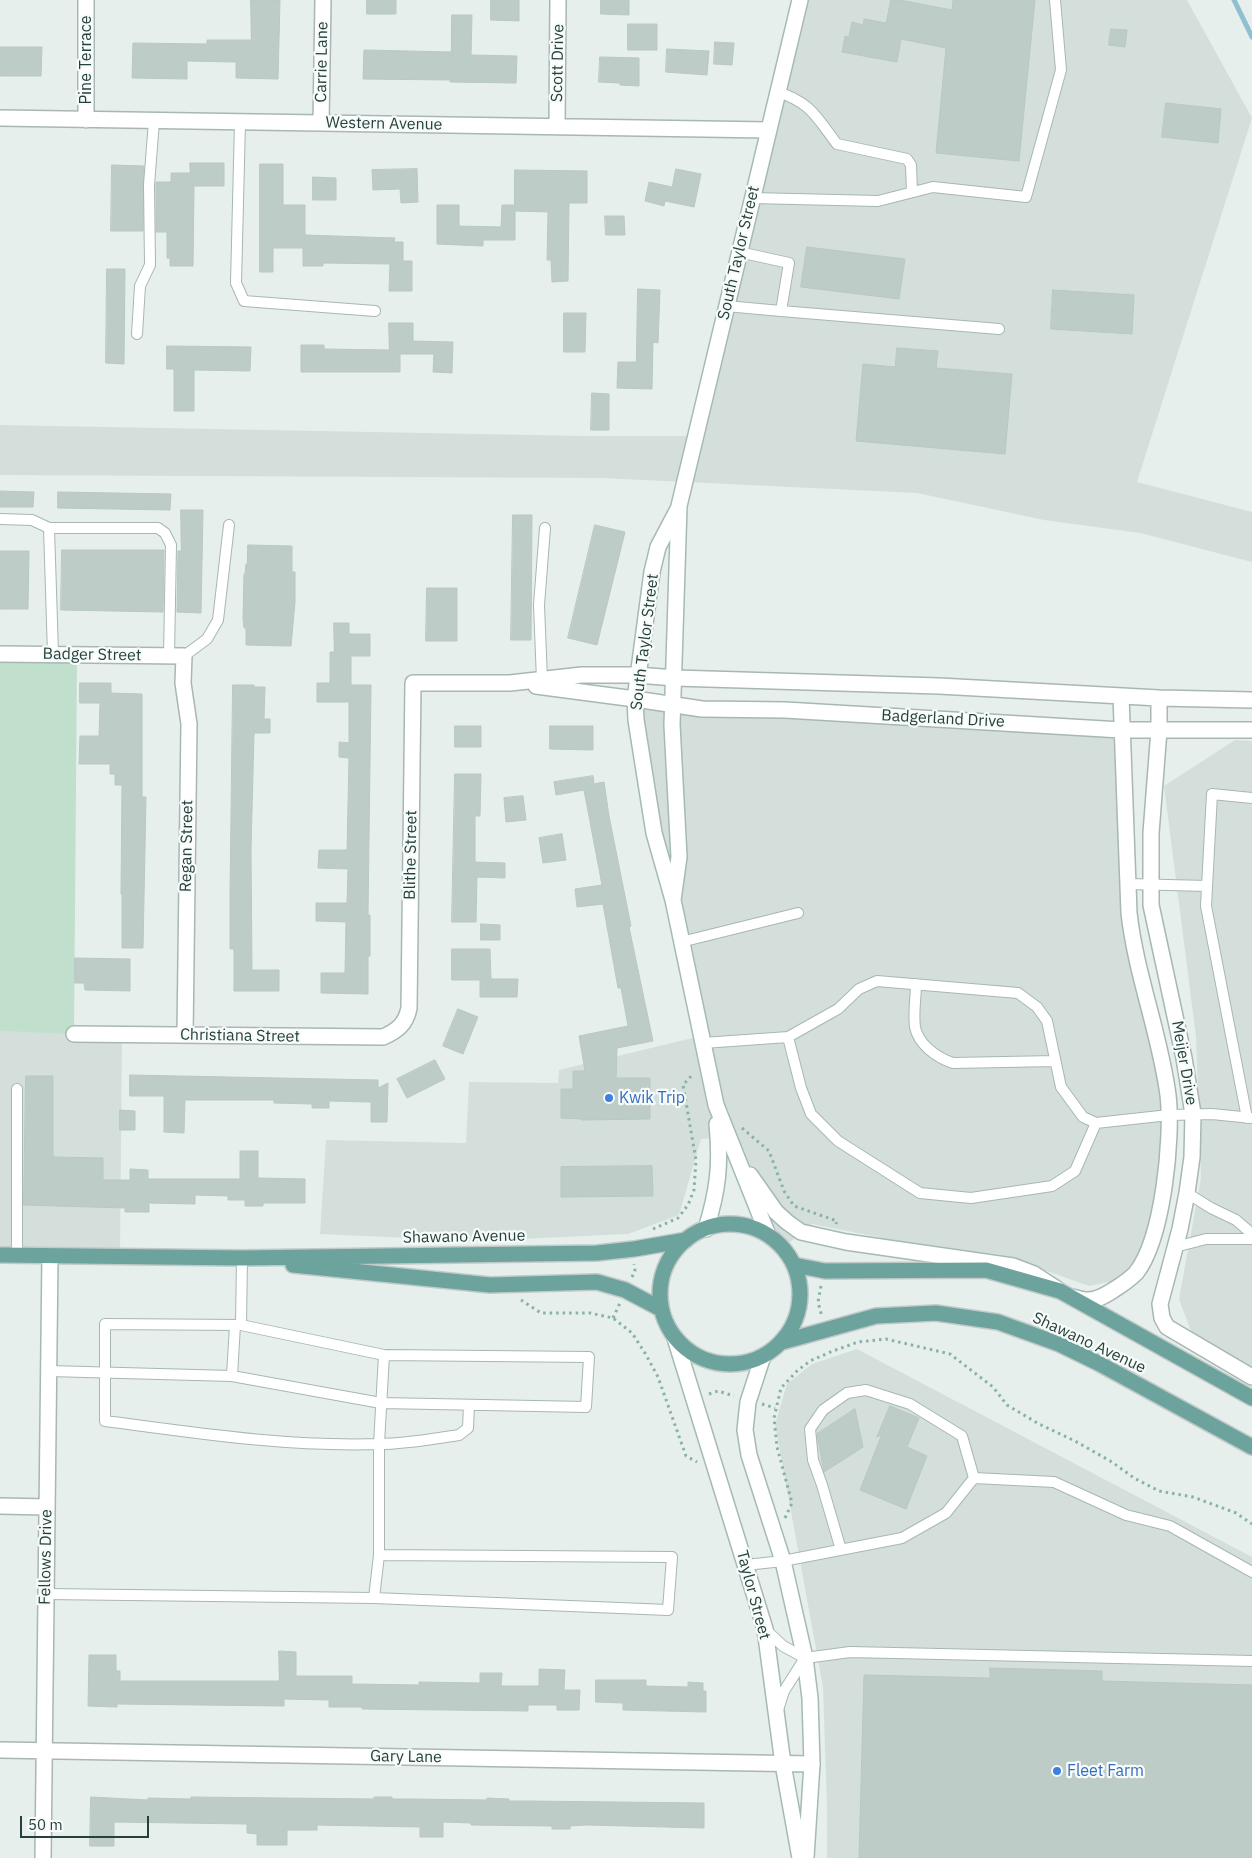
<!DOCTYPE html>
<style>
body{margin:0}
#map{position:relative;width:1252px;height:1858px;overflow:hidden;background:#e6efec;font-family:"IBM Plex Sans",sans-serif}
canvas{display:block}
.scale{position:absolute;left:20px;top:1816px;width:129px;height:22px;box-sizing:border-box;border:2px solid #25413d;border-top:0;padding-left:6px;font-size:15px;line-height:18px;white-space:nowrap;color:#25413d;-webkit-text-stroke:4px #f7fbf9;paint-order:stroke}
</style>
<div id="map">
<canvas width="1252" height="1858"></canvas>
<div class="scale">50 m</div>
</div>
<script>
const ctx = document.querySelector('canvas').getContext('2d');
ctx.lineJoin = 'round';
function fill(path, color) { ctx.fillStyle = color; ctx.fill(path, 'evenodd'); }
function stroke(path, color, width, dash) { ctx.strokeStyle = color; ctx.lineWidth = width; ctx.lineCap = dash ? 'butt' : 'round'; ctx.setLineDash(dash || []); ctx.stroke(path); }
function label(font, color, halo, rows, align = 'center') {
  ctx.font = font + ' "IBM Plex Sans",sans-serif'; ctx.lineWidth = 4.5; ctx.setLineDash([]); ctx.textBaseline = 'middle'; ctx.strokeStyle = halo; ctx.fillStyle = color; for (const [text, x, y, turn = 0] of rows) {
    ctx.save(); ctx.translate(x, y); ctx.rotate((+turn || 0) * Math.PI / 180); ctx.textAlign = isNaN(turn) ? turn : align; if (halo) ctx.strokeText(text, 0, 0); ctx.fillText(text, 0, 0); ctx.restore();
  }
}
fill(new Path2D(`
 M800 0H1187L1252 118 1137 482 1252 512V562L1140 533 1044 520 917 493 601 478 0 475V425L585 436H695Z
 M635 699 1121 730 1129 913 1165 1082 1160 1179 1147 1239 1135 1263 1118 1280 1089 1286 1002 1255 903 1242 812 1224 783 1248 768 1235 727 1137 701 1139 679 1215 628 1234 478 1241 320 1234 326 1140 466 1143 469 1082 558 1083 559 1070 701 1036Z
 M1235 740 1252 741V1383L1192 1334 1179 1299 1201 1178 1196 1037 1164 786Z
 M0 1031 122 1034 120 1257 0 1255Z
 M857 1349 1252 1557V1858H827V1807L823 1687 775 1424 787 1384 812 1364Z`), '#d4dfdb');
fill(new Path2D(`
 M0 654 77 655 74 1034 0 1031Z`), '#c0dfcc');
stroke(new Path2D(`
 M1234 0 1252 37`), '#90bfd2', 5);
const building = new Path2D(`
 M251 0H280L278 79 236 78V62L187 61V79L132 78 133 43 207 44V40H251Z
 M367 0H396V14H367Z
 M491 0H519V21L491 20Z
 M601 0H629V15L601 14Z
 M891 0H900L952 10 953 0H1035L1019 161 936 153 946 48 901 39 897 62 842 52 845 36 849 37 852 22 863 25 864 19 886 23Z
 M452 15H472L471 55 517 56 516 83 450 82V80L363 79 364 50 451 52Z
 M628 24H657V50H628Z
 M1111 29 1127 30 1125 47 1109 45Z
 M715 42 734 43 732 65 714 64Z
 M0 47H42L41 76H0Z
 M667 49 709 51 707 75 666 72Z
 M600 57 639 58V86L620 85V83L599 82Z
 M1166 103 1221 109 1218 143 1162 137Z
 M190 163H224V186H194L193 266H170V258H167V232H156V182H171V173H190Z
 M260 164H283V205H305V235L395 238 394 242H403V261H412V291H389L390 264 323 263V266H303V248H273V272H260Z
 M112 165 144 166 143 231H111Z
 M417 169 418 202 401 203 400 189 373 190 372 170Z
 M676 169 701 174 694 207 665 201 664 206 645 201 649 182 672 187Z
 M515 170 587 171V203H569L568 281 552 282 551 260H547L548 212 515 211V240H483V246L437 244V205H459V226L501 227 502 205H514Z
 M313 177 336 178V200H313Z
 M605 216H624L625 235H606Z
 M807 247 905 259 899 299 801 287Z
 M107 269H125L124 364 106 363Z
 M638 289 660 290 658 343 653 342 652 389 617 388 618 362H636Z
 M1053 290 1134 295 1132 334 1051 329Z
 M564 313H586L585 352H564Z
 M389 323H413V341L453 342 452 373 433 372 434 354H400V372H301V345H324V349L389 350Z
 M167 346 251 347 250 371 194 370V411H174V369H167Z
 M897 348 938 351 936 368 1012 374 1005 454 856 441 863 364 895 367Z
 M592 393 609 394V430H591Z
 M0 491 34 492 33 507H0Z
 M58 492 171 494 170 510 58 508Z
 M181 510H203L201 613 177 612 178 551H181Z
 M513 515H532L531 640H511Z
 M595 525 625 532 597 645 568 638Z
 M248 545 292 546V572H295V602L291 646 246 645V628H244L243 618 244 574H245L246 564H247Z
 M62 550H164L163 612 61 610Z
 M0 551H29L28 609H0Z
 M427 588H457V641H426Z
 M334 623H349V634H370V656H351V685H371L368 915H370V956H368V994L321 993V973H345L346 922 316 921V903H347L348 869 318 868 319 850H347L349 758 339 757V742L349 743V702H317V683H330V652H334Z
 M80 683H111V693L142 694V797H146L143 948H122V894H121L122 785H115V774H110V764H79L80 736H99L100 703H80Z
 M233 685H254V687H265L264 719H270V733H254L251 850 252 970H279V991H234V949H230V894Z
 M455 726H481V747H455Z
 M550 726H593V750L550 749Z
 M455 774H481L480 816H475V862L505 863V878L477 877 476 922H452Z
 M593 776 594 784 604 782 609 816 631 926 629 927 653 1041 617 1048 616 1078H650V1119L582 1120V1119L561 1118V1089H573V1071H585L579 1036 628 1026 621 988H618L603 904 577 907 575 889 602 885 584 790 556 795 554 782Z
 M523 796 526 820 506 822 504 798Z
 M562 834 566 860 543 863 539 838Z
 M481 924 500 925V940H481Z
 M452 949H490L491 979H518L517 997H480V980H452Z
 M75 958 130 959V991L85 990 84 983H75Z
 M458 1009 478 1017 463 1054 443 1046Z
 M435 1060 445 1079 407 1098 397 1079Z
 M130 1075 378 1080V1088L388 1083 387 1122H371V1102L329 1101V1108H312V1104L274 1103V1100H185L184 1133 164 1132V1096H130Z
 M26 1076H53V1157L103 1158V1180H130V1169L148 1170V1179H240V1151H258V1178L305 1179V1203H263V1206H245V1200H228V1196L195 1195V1204L149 1203V1212H125V1208L24 1205Z
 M120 1110 135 1111V1130H120Z
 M652 1166 653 1196 561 1197V1167Z
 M890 1406 919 1418 907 1447 927 1456 906 1509 860 1490 882 1434 877 1437Z
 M855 1409 863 1447 824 1472 817 1434Z
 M279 1651 296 1652V1676H352V1684L419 1685V1682L480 1683V1673H502L501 1686H539V1669L565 1670 564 1690H580L579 1710H557V1705H528V1711L362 1709V1707H329V1700L284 1699V1706L117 1704V1707L88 1706 89 1655H116V1671H120V1681H279Z
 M990 1668 1102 1671V1681L1252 1685V1858H859L864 1675 990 1678Z
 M596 1680H646V1686L688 1687V1682L703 1683V1691H706V1712L623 1710V1703L596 1702Z
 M91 1797 148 1800V1798L191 1799V1797L374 1799V1797H392V1799H411L487 1800V1798L509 1799V1801H526L704 1803V1828L587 1825 570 1826V1829H552V1826L471 1825V1823L443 1822V1837H420V1827L317 1825V1830H287V1845H257V1834L247 1833V1824L114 1822V1846H90Z`);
fill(building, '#beccc8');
stroke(building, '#b8c8c4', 1);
const lane = new Path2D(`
 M777 92C811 102 817 118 837 144L907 159 911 165 912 192
 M240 122 236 283 244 301 375 311
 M752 198 878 201 933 187 1026 197 1061 70 1055 0
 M726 306 781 311 789 263 739 252
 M781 311 999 329
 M137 334 140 286 150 265 149 185 154 121
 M0 519 32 520 49 528 53 654
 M49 528H158L165 533 171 545 169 656
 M184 656 207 639 218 620 229 525
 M542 680 539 605 545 528
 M1128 884 1207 886
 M681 942 798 913
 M916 984C916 997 913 1013 915 1027 918 1044 937 1058 953 1063L1055 1061
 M788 1037 801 1088 811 1114 838 1141 920 1193 971 1198 1052 1186 1075 1171 1096 1123
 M703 1043 788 1037 838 1009 859 989 877 981 1018 993 1037 1007 1047 1021 1061 1087 1083 1117 1096 1123 1169 1115 1212 1114 1252 1118
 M1247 1118 1206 906 1212 794 1252 798
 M1187 1193 1211 1208 1236 1220 1252 1234
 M1175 1247 1206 1239H1252
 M17 1255V1089
 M242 1258 241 1325 384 1355 379 1444V1555L374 1598 668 1610 672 1557 379 1555
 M241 1325 105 1324V1421C196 1433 287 1447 379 1444 406 1444 432 1439 459 1435L468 1428 469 1405
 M49 1371 232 1376 381 1403 586 1407 589 1357 384 1355
 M232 1376 235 1325
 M841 1550 822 1485 813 1460 810 1429 823 1410 847 1393 866 1390 910 1404 962 1436 974 1478
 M746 1565 783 1561 902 1538 946 1513 974 1478 1054 1482 1126 1515 1170 1526 1252 1572
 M46 1594 374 1598
 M765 1629 783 1646 805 1658 850 1652 1252 1661
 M778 1710 784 1691 805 1658`);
const street = new Path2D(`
 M86 0V120
 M0 118 768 130
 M321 123 323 0
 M557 127 558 0
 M0 654 184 656 183 683 189 724 185 1035
 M536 686 635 699 702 709 785 710 1121 730H1252
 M1159 698V730L1151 833V905L1184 1058 1193 1114 1192 1157 1187 1193 1180 1229 1160 1304 1162 1318 1167 1327 1252 1377
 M74 1034 383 1037C397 1031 406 1024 409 1008L413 683H510L582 675H637L675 678 939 686 1159 698 1252 700
 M1072 1297C1077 1298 1083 1300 1087 1300 1097 1301 1107 1294 1115 1289 1123 1284 1130 1279 1136 1273 1163 1239 1173 1138 1168 1095 1160 1034 1136 975 1129 913L1121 696
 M0 1506 47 1507
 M0 1750 812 1764
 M43 1858 50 1256`);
const secondary = new Path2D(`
 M678 509 658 547 652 572 635 699 636 720 654 833 673 900 716 1105 768 1235
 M673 900 679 857 672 725 679 506 800 0
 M750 1175 776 1212 787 1222 801 1232 846 1242 1013 1266 1034 1274 1057 1289
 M706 1229C718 1190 721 1164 717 1124
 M675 1338 765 1629 783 1764 800 1858
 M763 1356 748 1402 745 1430 749 1455 783 1561 805 1658 810 1698 812 1764 806 1857`);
const primary = new Path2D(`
 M660 1294a70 70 0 1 1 140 0a70 70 0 1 1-140 0Z
 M0 1255 242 1258 597 1253 634 1249 686 1240
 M293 1265 490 1285 597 1282 625 1290 661 1309
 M794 1265 825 1271 986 1270 1060 1291 1252 1398
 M782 1342 876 1316 936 1313 998 1322 1059 1344 1100 1364 1252 1447`);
stroke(lane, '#a8b7b4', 12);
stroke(street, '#a8b7b4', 18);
stroke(secondary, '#a5bab5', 18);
stroke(primary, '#c2cac9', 18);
stroke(new Path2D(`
 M742 1128 769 1151 784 1191 794 1206 837 1221 836 1224
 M653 1229 678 1218 688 1205 694 1190 696 1160 683 1085 693 1074
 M632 1277 635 1271 634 1264
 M821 1286 818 1302 822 1317
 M521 1300 541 1313H590L613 1318 632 1333 645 1353 658 1377 686 1456 697 1462
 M613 1318 620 1303
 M709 1394 718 1391 734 1396
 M762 1404 775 1408
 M785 1518 792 1503 777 1447 774 1418 781 1388 797 1371 810 1361 833 1351 858 1342 886 1339 950 1354 993 1387 1007 1405 1039 1424 1075 1441 1112 1462 1134 1478 1159 1491 1193 1497 1236 1513 1252 1524`), '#87b1aa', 3, [2.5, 4]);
stroke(lane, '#fff', 10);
stroke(street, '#fff', 15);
stroke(secondary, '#fff', 15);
stroke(primary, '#6ca39c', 15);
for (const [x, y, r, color] of [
 [609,1098,5,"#3f7fe0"],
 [1057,1771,5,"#3f7fe0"]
]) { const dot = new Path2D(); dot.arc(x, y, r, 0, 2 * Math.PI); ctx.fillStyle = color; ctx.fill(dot); stroke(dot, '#f7fbf9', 2); }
label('16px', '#25413d', '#f7fbf9', [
 ["Pine Terrace",86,60,-90],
 ["Carrie Lane",322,62,-89],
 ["Scott Drive",558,63,-89],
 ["Western Avenue",384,124,1],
 ["South Taylor Street",739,253,-77],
 ["South Taylor Street",645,642,-83],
 ["Badger Street",92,655,1],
 ["Badgerland Drive",943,719,3],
 ["Regan Street",187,846,-89],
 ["Blithe Street",411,855,-89],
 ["Christiana Street",240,1036,1],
 ["Meijer Drive",1184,1063,80],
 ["Shawano Avenue",464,1237,-1],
 ["Shawano Avenue",1089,1343,25],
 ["Fellows Drive",46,1557,-89],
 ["Taylor Street",753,1595,75],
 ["Gary Lane",406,1757,1]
]);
label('16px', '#366cbe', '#f7fbf9', [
 ["Kwik Trip",619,1098],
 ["Fleet Farm",1067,1771]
], 'left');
</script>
